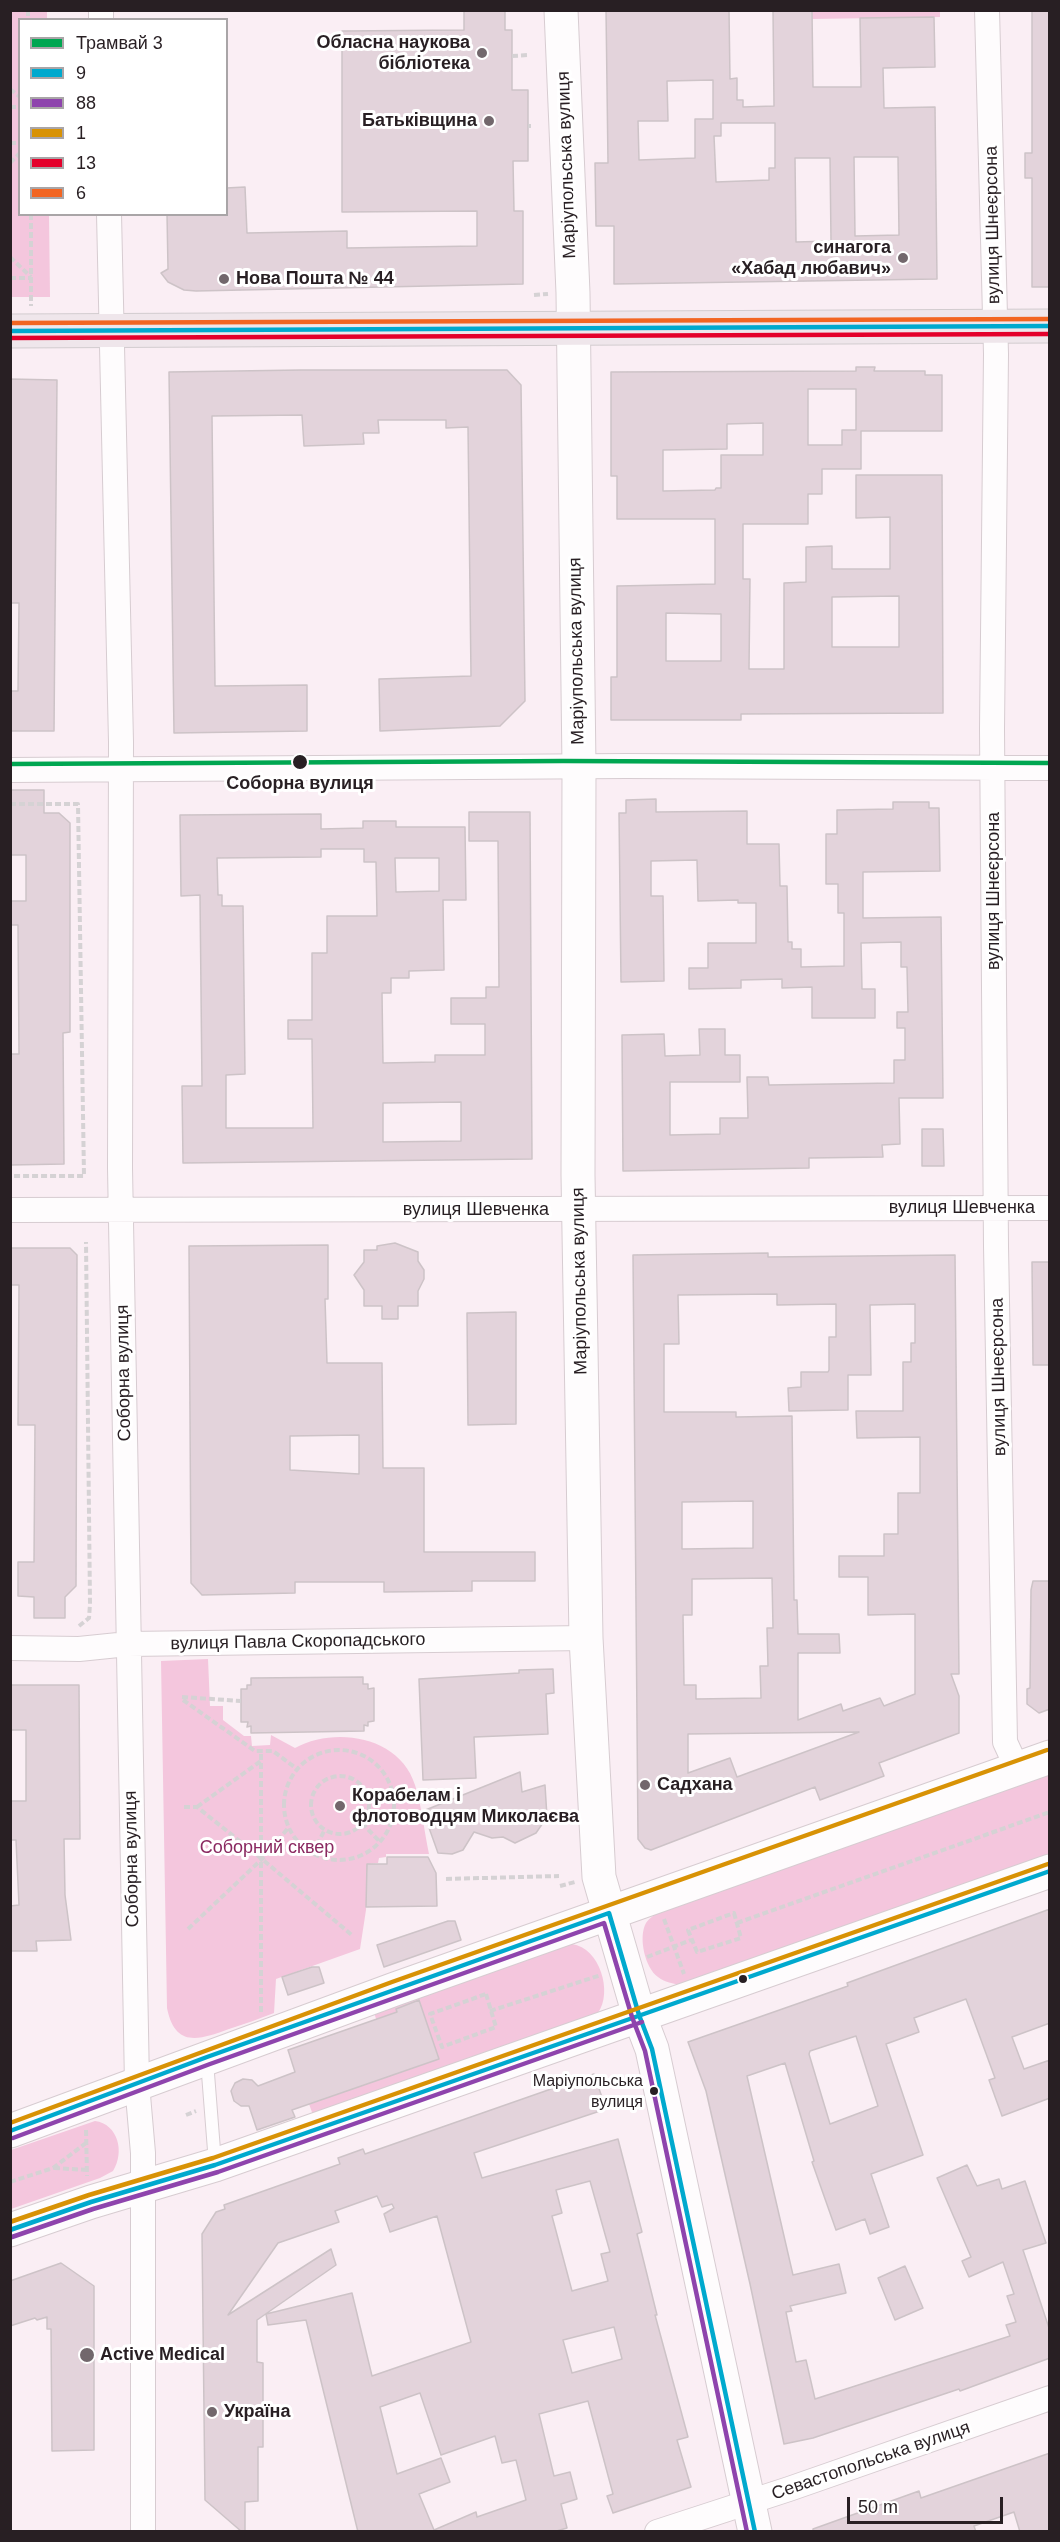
<!DOCTYPE html>
<meta charset="utf-8">
<style>
body{margin:0}
#map{position:relative;width:1060px;height:2542px;overflow:hidden;background:#faeef4;font-family:Arial,sans-serif}
canvas{display:block}
.frame{position:absolute;inset:0;border:12px solid #281f23;pointer-events:none}
.legend{position:absolute;left:18px;top:18px;width:210px;height:198px;box-sizing:border-box;background:#fff;border:2px solid #a9a5a7;margin:0;padding:8px 10px;list-style:none;font-size:18px;color:#281f23}
.legend li{display:flex;align-items:center;gap:12px;height:30px}
.legend b{width:30px;border:2px solid #a9a5a7}
.scale{position:absolute;left:847px;top:2497px;width:156px;height:27px;box-sizing:border-box;border:3px solid #281f23;border-top:0;padding-left:8px;font-size:18px;line-height:21px;white-space:nowrap;color:#281f23;-webkit-text-stroke:4px #fff;paint-order:stroke}
</style>
<div id="map">
<canvas width="1060" height="2542"></canvas>
<div class="frame"></div>
<ul class="legend">
<li><b style="height:8px;background:#00a651"></b>Трамвай 3</li>
<li><b style="height:8px;background:#00a9ce"></b>9</li>
<li><b style="height:8px;background:#8e44ad"></b>88</li>
<li><b style="height:8px;background:#d89205"></b>1</li>
<li><b style="height:8px;background:#e4002b"></b>13</li>
<li><b style="height:8px;background:#f26522"></b>6</li>
</ul>
<div class="scale">50 m</div>
</div>
<script>
const ctx = document.querySelector('canvas').getContext('2d');
ctx.lineJoin = 'round';
function fill(path, color) { ctx.fillStyle = color; ctx.fill(path, 'evenodd'); }
function stroke(path, color, width, dash) { ctx.strokeStyle = color; ctx.lineWidth = width; ctx.lineCap = dash ? 'butt' : 'round'; ctx.setLineDash(dash || []); ctx.stroke(path); }
function label(font, color, halo, rows, align = 'center') {
  ctx.font = font + ' Arial,sans-serif'; ctx.lineWidth = 6; ctx.setLineDash([]); ctx.textBaseline = 'middle'; ctx.strokeStyle = halo; ctx.fillStyle = color; for (const [text, x, y, turn = 0] of rows) {
    ctx.save(); ctx.translate(x, y); ctx.rotate((+turn || 0) * Math.PI / 180); ctx.textAlign = isNaN(turn) ? turn : align; if (halo) ctx.strokeText(text, 0, 0); ctx.fillText(text, 0, 0); ctx.restore();
  }
}
fill(new Path2D(`
 M10 11H47V19L20 20V214L49 215 50 297H11Z
 M812 11H940V17L812 19Z
 M208 1659 210 1706H223V1720L244 1736H251L252 1746 270 1745 271 1735 295 1748C335 1726 400 1736 415 1785 422 1807 424 1831 429 1854H386V1857L379 1858 378 1863 367 1864 366 1910 360 1949 276 1979 274 2013C259 2019 244 2024 229 2029 199 2040 175 2048 167 2008L161 1661Z
 M1049 1770V1855L681 1985C674 1984 664 1982 658 1977 645 1968 638 1937 646 1923 649 1918 656 1914 661 1910Z
 M572 1944C600 1948 613 1992 598 2013L313 2115 309 2104 396 2074 374 2013 560 1946Z
 M95 2121C118 2124 125 2152 113 2171L100 2178 11 2209V2150Z`), '#f4c6dd');
const building = new Path2D(`
 M464 10H505V30H512V90H528V161H513L514 211H523V284L196 291 184 290 168 282 161 273 168 269 167 214H226V188L245 187 247 233 347 231V248L477 246V211L342 212V31L464 30Z
 M606 10H729L730 79 737 78V100H743V107L774 106 773 10H812L813 87H861L860 18 934 17 935 67 883 68 884 108 935 107 937 279 614 284V226H596L595 163H608ZM713 80V119H695V158L639 160 638 121H668L667 81ZM721 123H775V168H769V180L716 182 714 136H721ZM854 157H898L899 235 855 236ZM795 158H830L831 241 796 242Z
 M1032 10H1050V287H1032V178H1025V153H1032Z
 M856 367H875L874 371H925V375H942V431H861V469H822V494H808V524H743V579H750L749 669H784V583L806 582V547L832 546V569H890V517L856 518V475H942L943 713 741 714V720H611V677H617V586L715 584V519H617V476H611V372L856 371ZM808 389H856V430H842V445H808ZM763 423V455H721V488H716L715 490 663 491V450L727 449V424ZM899 596V647H832V597ZM666 613 721 614V661H666Z
 M301 370H507L521 385 525 701 500 726 380 731 379 679 471 676 468 427 446 428V420H378L379 433H363L364 444 304 446 302 415 212 416 215 686 307 685V731L174 733 169 372Z
 M10 379 57 380 54 731H10V691H18L19 603H10Z
 M10 790H44V813H59L70 823V1032L63 1033 64 1164 10 1165V1054H19L18 925H10V901H26V855H10Z
 M656 799V812L747 811V844H779L780 886H787L788 942H792V949H801V967L844 966V913H838V884H826V834H837V810L893 809V802H929V808H939L940 871 863 872V918L941 917 943 1098H899L900 1144 882 1145 883 1157 809 1158V1168L623 1171 622 1035 664 1034 665 1056 700 1055 699 1029H725V1055H740V1082H670V1135L720 1134V1118H748L747 1077H768L769 1085 894 1083V1060H905V1028H897V1012H908L907 967H901V942L861 943 862 989H875V1018H812V987L782 988V979L741 980V988L689 989V968H708V943H756V903H738V900L698 901 697 860 651 861V896H663L664 981 621 982 619 813H626V800Z
 M469 812H530L532 1159 183 1163 182 1086H202L200 895 181 896 180 815 321 814V829L363 828V821H396V827H465L466 900H443L444 970 409 971V978H391V993H382L383 1063 435 1062V1055H485V1024H451V998H486V987H499L498 841H469ZM321 849H364V862H376L377 916H327V953H312V1020H288V1039H312L313 1128H226V1075L245 1074 243 906H222V895H218L217 858 321 857ZM395 858H439V891L396 892ZM461 1102V1141L383 1142V1103Z
 M922 1129H943L944 1166H922Z
 M395 1243 418 1252V1261L424 1270V1279L418 1291V1306H398V1319H382V1306H364V1290L354 1275 364 1262V1250H377V1246Z
 M328 1245V1299H325L327 1363H382L383 1468H424V1552H535V1581H472V1591L384 1592V1582H295V1593L202 1595 191 1583 189 1246ZM359 1435V1474L290 1470V1436Z
 M10 1248H70L77 1255 76 1586 65 1597V1618H34V1597L18 1596V1562H34L35 1425H18L19 1285H10Z
 M768 1253V1257L955 1255 959 1674H951L959 1696V1733L879 1763 884 1776 820 1800 815 1787 651 1850 645 1848 638 1839 633 1255ZM777 1294V1305L836 1304V1337H829V1370L828 1372H801V1387L788 1388 789 1411 848 1410V1375H871L870 1305 915 1304V1343H911V1362H903V1411H856L857 1438 920 1437V1493H898V1534H884V1556H839V1577H868V1615L915 1614V1694L884 1706 880 1698 843 1711 841 1704 798 1720V1653H840L839 1634H798L797 1600H794L792 1416 736 1417V1412H664V1344H679L678 1295ZM753 1501V1548L682 1549V1502ZM772 1578 773 1628H767L768 1666H760L761 1698 696 1699V1685H684L683 1615H692V1579ZM859 1732 737 1777 730 1758 688 1773V1734Z
 M1032 1262H1050V1365H1033Z
 M516 1312V1424L468 1425 467 1313Z
 M1033 1581H1050V1709L1039 1713 1027 1704V1689L1030 1688 1031 1590Z
 M553 1669 554 1693 546 1694 548 1734 474 1737 476 1778 423 1780 419 1679 519 1673V1670Z
 M363 1677V1684H368V1689L374 1688V1721L368 1722V1726L364 1725V1731L251 1733V1726L247 1727 248 1722H241V1689H247V1685H251V1678Z
 M10 1685H79L80 1839H64L65 1895 71 1940 36 1941 37 1951H10V1906L19 1905 16 1840H10V1801H26V1730H10Z
 M520 1772 522 1792 545 1785 547 1817 536 1833 515 1843 503 1837 492 1838 474 1832 463 1850 452 1854 438 1853 423 1811Z
 M387 1857H428L436 1873 437 1906 366 1907 367 1864H387Z
 M1050 1909V2023L1012 2037 1024 2069 1050 2060V2098L1002 2116 989 2080 995 2078 966 1999 914 2018 919 2032 886 2044 923 2155 871 2174 889 2227 870 2234 865 2219 836 2230 812 2162 814 2161 785 2063 747 2076 793 2275 839 2264 846 2293 790 2306 792 2311 786 2312 796 2362 806 2360 815 2399 1010 2336 1006 2325 1016 2322 1007 2296 1014 2294 1003 2262 969 2277 962 2261 971 2257 937 2178 967 2165 977 2186 999 2179 1002 2189 1025 2181 1046 2243 1023 2250 1050 2331V2358L960 2391 959 2389 813 2438 784 2444 750 2284 706 2091 688 2042 848 1986 847 1983ZM856 2036 878 2106 830 2124 809 2054 810 2051Z
 M448 1921H455L461 1940 384 1967 377 1945Z
 M312 1967H319L324 1983 288 1995 282 1977Z
 M419 2000 439 2059 292 2110 295 2117 257 2130 249 2106H241L234 2101 231 2091 235 2083 243 2079 252 2080 258 2086 295 2072 288 2050 397 2012 396 2009Z
 M594 2074 606 2109 474 2153 482 2178 618 2139 642 2232 637 2234 657 2315H655L688 2437 677 2440 691 2487 613 2513 607 2496 613 2494 588 2401 539 2414 554 2476 570 2472 577 2499 561 2504 567 2528 553 2532H358L306 2320 268 2325 266 2314 352 2293 372 2376 471 2342 437 2216 390 2232 384 2214 394 2208 392 2204 382 2207 377 2196 335 2211 339 2222 278 2243 228 2315 331 2249 336 2265 257 2320V2362L263 2363V2447H258V2501L245 2502V2532H242L205 2500 202 2234 216 2212 225 2209 224 2205 340 2164 338 2158 363 2149 365 2154ZM590 2181 610 2252 601 2254 608 2281 572 2291 552 2216 562 2213 556 2190ZM614 2327 622 2359 572 2373 563 2340ZM420 2393 441 2455 495 2436 502 2463 516 2460 526 2500 477 2517 476 2512 434 2530 419 2494 450 2482 441 2458 397 2474 380 2407Z
 M61 2263 94 2286V2450L52 2451 51 2329H47V2317L37 2320 35 2318 10 2326V2281Z
 M905 2266 923 2308 895 2320 878 2278Z
 M1050 2453V2532H1020L1014 2512 974 2526 976 2532H813V2529L919 2491 921 2498Z`);
fill(building, '#e3d3db');
stroke(building, '#cdc3c7', 1.5);
const lane = new Path2D(`
 M207 2061 215 2163`);
const street = new Path2D(`
 M101 10V20
 M987 10 996 354 992 729 996 1246 1005 1742 1017 1768
 M109 214 121 742 120 1168 137 2084 143 2153V2532
 M10 770 626 766 1050 768
 M10 1210 1050 1208
 M10 1648 79 1649 128 1644 586 1638
 M657 2532 789 2489 1050 2398`);
const secondary = new Path2D(`
 M561 10 573 293 579 767 578 1175 586 1638 599 1877 639 2015 652 2049 755 2532
 M10 2131 395 1989 1050 1757
 M10 2230 91 2202 215 2165 1050 1871`);
const primary = new Path2D(`
 M10 331 1050 326`);
stroke(lane, '#d7ccd1', 14);
stroke(street, '#d7ccd1', 26);
stroke(secondary, '#d7ccd1', 35);
stroke(primary, '#d2cccf', 35);
stroke(new Path2D(`
 M28 10V20
 M512 56 529 55
 M10 89 20 97
 M10 107H20
 M528 126H531
 M10 143H20
 M10 163 20 153
 M31 214V306
 M10 257 31 277
 M10 278H31
 M534 295 548 294
 M10 804H78L84 1176H10
 M79 1626 89 1618 90 1604 86 1242
 M182 1697 241 1701
 M183 1700 255 1751H273L297 1769
 M284 1805a55 55 0 1 1 110 0a55 55 0 1 1-110 0Z
 M311 1805a29 29 0 1 1 58 0a29 29 0 1 1-58 0Z
 M184 1807H197L262 1859 353 1936
 M197 1807 261 1761
 M362 1823 380 1842
 M313 1853 325 1829
 M446 1879 559 1876
 M560 1886 575 1882
 M734 1913 741 1938 697 1952 688 1930Z
 M664 1919 684 1974
 M737 1923 1050 1812
 M188 1929 262 1859 289 1827
 M647 1957 691 1940
 M486 1994 496 2027 442 2047 430 2014Z
 M490 2011 601 1975
 M261 2012V1751
 M186 2115 196 2111
 M86 2130 87 2176
 M54 2168 88 2170
 M10 2182 53 2168 86 2143`), '#d5d2d4', 4, [6, 3]);
stroke(lane, '#fefcfd', 12);
stroke(street, '#fefcfd', 24);
stroke(secondary, '#fefcfd', 33);
stroke(primary, '#efe6eb', 33);
stroke(new Path2D(`
 M10 331 1050 326
 M10 2131 207 2057 609 1913 639 2015 652 2049 755 2532
 M10 2230 91 2202 215 2165 1050 1871`), '#00a9ce', 4.5);
stroke(new Path2D(`
 M13 2138 210 2064 604 1923 632 2017 645 2051 747 2532
 M12 2237 93 2209 218 2172 642 2022`), '#8e44ad', 4.5);
stroke(new Path2D(`
 M10 2123 392 1982 1047 1750
 M10 2222 89 2195 213 2158 1048 1864`), '#d89205', 4.5);
stroke(new Path2D(`
 M10 338 1050 334`), '#e4002b', 4.5);
stroke(new Path2D(`
 M10 323 1050 319`), '#f26522', 4.5);
stroke(new Path2D(`
 M10 764 563 761 1050 763`), '#00a651', 4.5);
for (const [x, y, r, color] of [
 [482,53,6,"#72676c"],
 [489,121,6,"#72676c"],
 [903,258,6,"#72676c"],
 [224,279,6,"#72676c"],
 [300,762,8,"#281f23"],
 [645,1785,6,"#72676c"],
 [340,1806,6,"#72676c"],
 [743,1979,5,"#281f23"],
 [654,2091,5,"#281f23"],
 [87,2355,8,"#72676c"],
 [212,2412,6,"#72676c"]
]) { const dot = new Path2D(); dot.arc(x, y, r, 0, 2 * Math.PI); ctx.fillStyle = color; ctx.fill(dot); stroke(dot, '#fff', 2); }
label('16px', '#281f23', '#fff', [
 ["Маріупольська",643,2082],
 ["вулиця",643,2103]
], 'right');
label('bold 18px', '#281f23', '#fff', [
 ["Обласна наукова",470,43,"right"],
 ["бібліотека",470,64,"right"],
 ["Батьківщина",477,121,"right"],
 ["синагога",891,248,"right"],
 ["«Хабад любавич»",891,269,"right"],
 ["Нова Пошта № 44",236,279],
 ["Садхана",657,1785],
 ["Корабелам і",352,1796],
 ["флотоводцям Миколаєва",352,1817],
 ["Active Medical",100,2355],
 ["Україна",224,2412]
], 'left');
label('18px', '#281f23', '#fff', [
 ["Маріупольська вулиця",567,165,-92],
 ["вулиця Шнеєрсона",993,225,-91],
 ["Маріупольська вулиця",577,651,-91],
 ["вулиця Шнеєрсона",994,891,-90],
 ["вулиця Шевченка",962,1208],
 ["вулиця Шевченка",476,1210],
 ["Маріупольська вулиця",580,1281,-91],
 ["Соборна вулиця",124,1373,-91],
 ["вулиця Шнеєрсона",999,1377,-91],
 ["вулиця Павла Скоропадського",298,1642,-1],
 ["Соборна вулиця",132,1859,-91],
 ["Севастопольська вулиця",871,2461,-19]
]);
label('bold 18px', '#281f23', '#fff', [
 ["Соборна вулиця",300,784]
]);
label('18px', '#8a2961', '#fff', [
 ["Соборний сквер",267,1848]
]);
</script>
